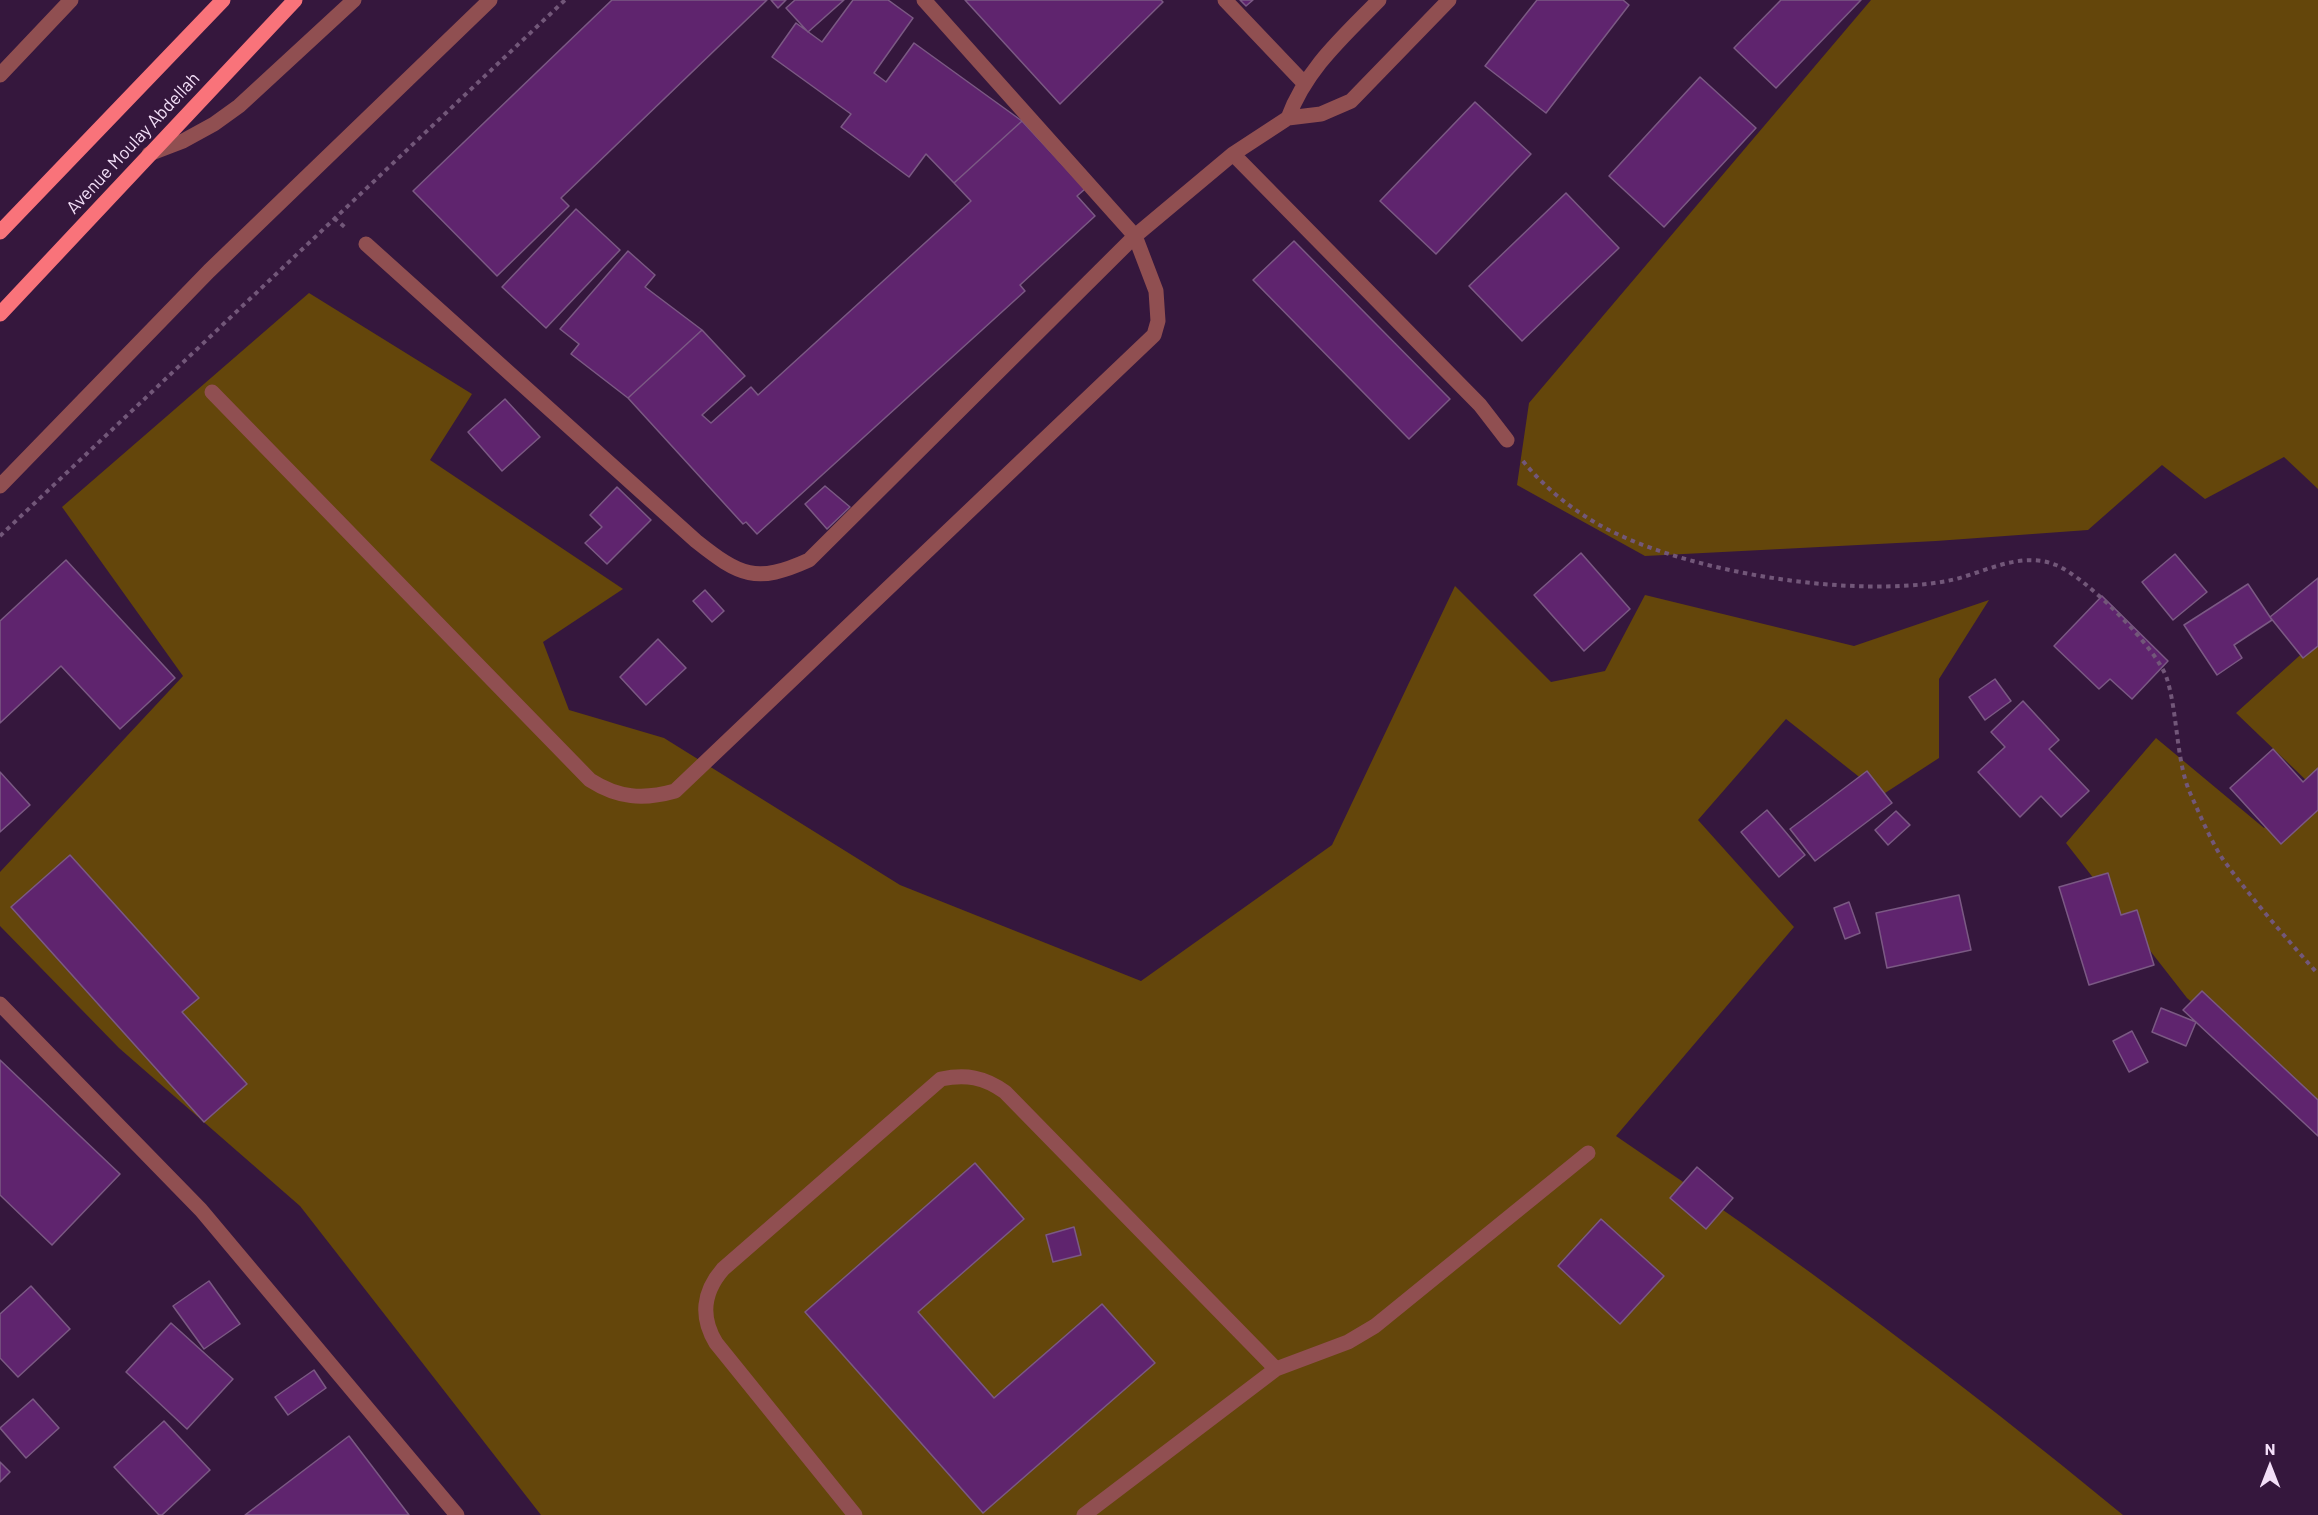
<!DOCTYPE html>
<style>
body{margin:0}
#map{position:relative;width:2318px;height:1515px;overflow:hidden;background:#35173d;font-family:Barlow,sans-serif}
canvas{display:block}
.north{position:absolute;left:2240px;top:1437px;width:60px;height:60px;-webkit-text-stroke:4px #35173d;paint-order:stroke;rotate:0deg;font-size:16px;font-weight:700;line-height:24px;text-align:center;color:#f3dff8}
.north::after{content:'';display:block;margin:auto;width:21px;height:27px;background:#f3dff8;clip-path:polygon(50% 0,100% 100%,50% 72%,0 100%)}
</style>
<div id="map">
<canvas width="2318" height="1515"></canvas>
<div class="north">N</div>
</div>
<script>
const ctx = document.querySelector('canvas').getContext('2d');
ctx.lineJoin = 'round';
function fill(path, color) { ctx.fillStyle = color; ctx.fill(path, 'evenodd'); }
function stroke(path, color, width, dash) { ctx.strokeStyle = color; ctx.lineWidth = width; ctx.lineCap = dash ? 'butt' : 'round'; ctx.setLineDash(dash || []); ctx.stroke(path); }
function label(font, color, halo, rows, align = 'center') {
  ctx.font = font + ' Barlow,sans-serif'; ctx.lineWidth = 4.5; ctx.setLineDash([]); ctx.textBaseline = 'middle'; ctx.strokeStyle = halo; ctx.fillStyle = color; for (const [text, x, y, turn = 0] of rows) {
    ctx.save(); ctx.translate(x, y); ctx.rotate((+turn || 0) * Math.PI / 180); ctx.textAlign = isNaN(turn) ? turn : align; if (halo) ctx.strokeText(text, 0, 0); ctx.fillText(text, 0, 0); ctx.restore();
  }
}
fill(new Path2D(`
 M1871 0H2318V489L2284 457 2205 499 2162 465 2088 530 1936 541 1645 556 1517 485 1529 403Z
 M309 293 472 394 430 460 623 589 543 642 569 710 664 738 900 885 1141 981 1332 845 1455 586 1551 682 1605 671 1645 595 1854 646 1989 600 1939 679V758L1882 795 1786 719 1698 820 1794 927 1616 1136C1791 1254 1960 1381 2123 1515H541L300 1206 119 1048 0 926V872L183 676 62 507Z
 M2318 639V1113L2187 998 2066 843 2156 738 2264 828 2309 783 2236 713Z`), '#64460b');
const building = new Path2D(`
 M612 0H767L561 198 569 206 497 276 413 191Z
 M771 0H786L778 8Z
 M795 0H844L808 32 786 8Z
 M853 0H888L913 18 874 73 886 82 914 43 1022 121 954 183 926 154 909 177 841 127 851 114 772 57 796 23 822 42Z
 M965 0H1161L1163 2 1060 104Z
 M1240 0H1253L1246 6Z
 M1537 0H1623L1629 5 1546 113 1485 66Z
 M1781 0H1861L1776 88 1734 48Z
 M1700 77 1756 128 1664 227 1609 176Z
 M1475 102 1531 154 1436 254 1380 201Z
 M1022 121 1085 189 1077 196 1095 216 1020 285 1025 291 757 534 746 522 743 524 628 398 702 330 745 376 702 415 711 423 751 387 758 395 971 201 954 183Z
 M1566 193 1619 248 1522 341 1469 286Z
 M576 209 620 250 546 328 502 287Z
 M1294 241 1450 399 1409 439 1253 280Z
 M628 251 655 275 645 287 702 330 628 398 571 354 579 344 560 329Z
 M505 399 540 437 502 471 468 432Z
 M825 486 850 507 827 529 805 504Z
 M617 487 651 520 607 564 585 543 602 527 590 515Z
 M1581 553 1630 609 1584 651 1534 595Z
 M2175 554 2207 592 2173 620 2142 582Z
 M66 560 175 678 120 729 61 666 0 723V621Z
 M2318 578V646L2303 658 2270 617Z
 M2248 584 2272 620 2234 645 2242 658 2217 675 2184 625Z
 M705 590 724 611 712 622 693 601Z
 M2102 596 2168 661 2132 699 2110 679 2099 689 2054 646Z
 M658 639 686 668 646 705 620 677Z
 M1995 679 2011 701 1985 720 1969 697Z
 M2023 701 2059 740 2049 749 2089 791 2061 817 2041 796 2020 817 1978 772 2005 747 1991 732Z
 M2273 749 2303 782 2318 768V810L2281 844 2230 788Z
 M1867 771 1892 803 1815 861 1790 829Z
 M0 772 30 805 0 832Z
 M1767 810 1805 855 1779 877 1741 832Z
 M1896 811 1910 825 1888 845 1875 830Z
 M70 855 199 998 182 1012 247 1084 204 1122 11 907Z
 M2108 873 2121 915 2137 910 2154 965 2089 985 2059 887Z
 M1959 895 1971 950 1887 968 1876 913Z
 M1849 902 1860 933 1845 939 1834 908Z
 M2202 991 2318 1100V1136L2183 1010Z
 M2161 1008 2196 1022 2186 1046 2152 1032Z
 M2132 1031 2148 1062 2129 1072 2113 1041Z
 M0 1060 120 1174 52 1245 0 1195Z
 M975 1163 1024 1219 918 1312 994 1398 1102 1304 1155 1363 983 1513 805 1312Z
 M1697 1167 1733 1198 1706 1229 1670 1198Z
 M1601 1219 1664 1276 1620 1324 1558 1266Z
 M1074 1227 1081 1255 1053 1262 1046 1235Z
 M209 1281 240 1324 204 1349 173 1306Z
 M31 1286 70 1329 18 1377 0 1358V1314Z
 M171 1323 233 1379 187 1429 126 1372Z
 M314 1370 326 1388 288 1415 275 1397Z
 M33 1399 59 1428 26 1458 0 1428Z
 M164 1421 210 1470 162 1515H159L114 1467Z
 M349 1436 409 1515H245Z
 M0 1462 10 1472 0 1482Z`);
fill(building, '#5f246e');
stroke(building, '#7b5984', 1.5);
stroke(new Path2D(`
 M334 218 347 229
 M1523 461C1547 491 1581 517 1615 533 1700 574 1854 598 1947 581 1983 574 2019 550 2056 565 2086 577 2158 649 2167 679 2178 714 2176 763 2191 795 2200 815 2210 839 2222 858 2251 898 2285 937 2318 974
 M0 536 565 0`), '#725779', 4, [4.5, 4.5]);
stroke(new Path2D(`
 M149 154 183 141 214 124 239 106 354 0`), '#904f51', 15);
stroke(new Path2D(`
 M1225 0 1303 82
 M0 75 71 0
 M1288 118C1306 69 1343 37 1379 0
 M1233 154 1480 405 1507 440
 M366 244 696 541C740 576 756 584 809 560L1135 236 1233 154 1288 118 1321 114 1351 101 1449 0
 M212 392 590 780C618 798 643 800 675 791L1154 335 1158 321 1156 291 1135 236 924 0
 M0 486 209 271 490 0
 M0 1004 201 1210 457 1515
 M855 1515 716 1343C700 1317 703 1292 723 1269L941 1079C966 1074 984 1077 1005 1092L1276 1369
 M1084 1515 1276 1369 1348 1342 1375 1326 1588 1153`), '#904f51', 15);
stroke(new Path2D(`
 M0 232 223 0
 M0 314 295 0`), '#f9737a', 15);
label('18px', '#f3dff8', '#35173d', [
 ["Avenue Moulay Abdellah",133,143,-47]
]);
</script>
